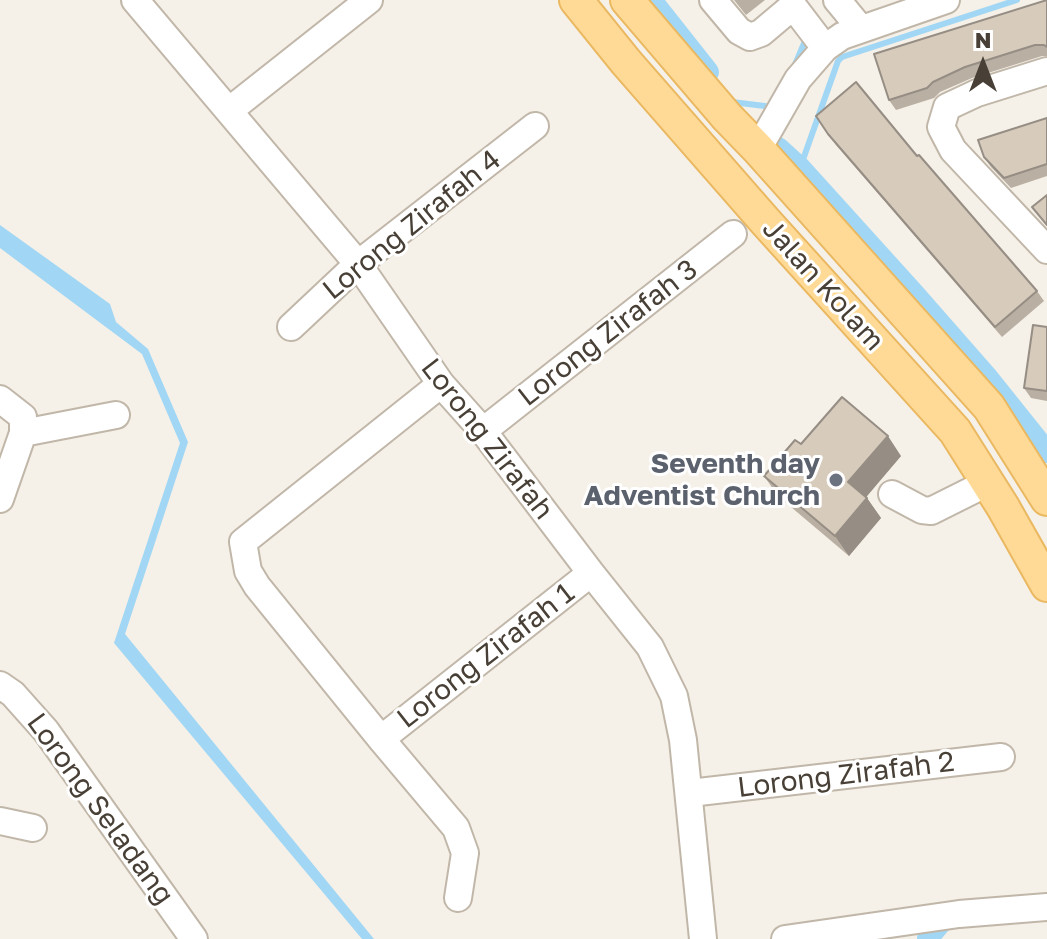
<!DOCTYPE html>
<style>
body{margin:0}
#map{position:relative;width:1047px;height:939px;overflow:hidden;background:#f5f0e8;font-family:"Golos Text",sans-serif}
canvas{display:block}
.north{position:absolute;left:943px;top:24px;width:80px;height:80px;-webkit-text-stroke:6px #fff;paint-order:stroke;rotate:0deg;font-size:22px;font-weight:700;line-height:32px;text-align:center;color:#484036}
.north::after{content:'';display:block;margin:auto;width:28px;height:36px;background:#484036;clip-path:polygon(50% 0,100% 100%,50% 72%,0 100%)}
</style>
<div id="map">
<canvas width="1047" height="939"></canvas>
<div class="north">N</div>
</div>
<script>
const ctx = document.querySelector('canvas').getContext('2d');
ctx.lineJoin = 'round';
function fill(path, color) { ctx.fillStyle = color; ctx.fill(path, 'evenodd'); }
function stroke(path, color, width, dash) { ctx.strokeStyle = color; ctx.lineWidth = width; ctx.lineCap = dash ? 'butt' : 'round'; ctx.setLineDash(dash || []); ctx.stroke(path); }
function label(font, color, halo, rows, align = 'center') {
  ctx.font = font + ' "Golos Text",sans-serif'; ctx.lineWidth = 6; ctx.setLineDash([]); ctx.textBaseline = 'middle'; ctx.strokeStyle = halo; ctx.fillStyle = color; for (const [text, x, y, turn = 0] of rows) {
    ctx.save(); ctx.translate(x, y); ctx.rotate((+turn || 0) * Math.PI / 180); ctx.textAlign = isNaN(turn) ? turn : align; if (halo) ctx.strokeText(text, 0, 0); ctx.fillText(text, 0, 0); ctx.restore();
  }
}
fill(new Path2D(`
 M0 225 110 304 116 322 148 349 188 442 125 634 374 939H362L114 643 180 443 142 354 0 248Z`), '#a1d7f4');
stroke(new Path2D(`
 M794 67 805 41
 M732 102 773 107
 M800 168 838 61 842 57 1017 0`), '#a1d7f4', 6);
stroke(new Path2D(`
 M651 0 708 72
 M778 148 800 168 914 294 986 376 1047 452
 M928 938 941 922`), '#a1d7f4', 22);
const minor = new Path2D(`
 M135 0 358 264 441 384 483 431 591 573 650 647 674 696 683 740 703 939
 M713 0 739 31 750 37 761 33 793 6 825 48
 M837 0 861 29
 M1047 71 977 93 947 107 941 127 953 150 1047 250
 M230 110 369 0
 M758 149 798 79 825 48 842 36 946 0
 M291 327 358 264 535 126
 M441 384 243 542 248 571 257 586 381 739 456 828 465 853 458 898
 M0 399 23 417V433L0 499
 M483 431 733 234
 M23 433 116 415
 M892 494 922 510 931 511 987 483
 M0 685 13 694 46 731 194 939
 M381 739 591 573
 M690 793 1001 757
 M0 821 33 828
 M785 939 959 914 1047 907`);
const major = new Path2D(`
 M576 0 626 62 765 221 955 431 1003 507 1047 585
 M627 0 727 117 758 149 989 407 1047 499`);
stroke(minor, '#c1b7a9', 30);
stroke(major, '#eab860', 36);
stroke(minor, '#fff', 26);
stroke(major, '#ffda96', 32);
fill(new Path2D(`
 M734 0H765L746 15Z
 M1047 0V56H1042L972 78 940 92 934 98 896 110 889 100Z
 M816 116 917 156 1037 291 1044 301 1002 337 836 145Z
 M1047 118V176L1011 188 991 167 984 157Z
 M1047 327V401L1031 398 1024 388Z
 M801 444 901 456 866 497 881 518 849 556 778 496 764 476Z`), '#b9afa2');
fill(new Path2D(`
 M888 436 901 456 862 502 848 482Z
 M867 498 881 518 849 556 835 536Z`), '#968e84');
const building = new Path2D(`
 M1047 0V47L1044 45H1035L965 67 933 82 927 88 889 100 874 54Z
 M856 82 917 156 919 155 1037 291 995 327 828 134 816 116Z
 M1047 118V164L1004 178 984 157 978 140Z
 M1047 195V225L1032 207Z
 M1033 325 1047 327V391L1024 388Z
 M842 397 888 436 848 482 867 498 835 536 764 476 795 440 801 444Z`);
fill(building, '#d7cbbc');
stroke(building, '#968e84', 2);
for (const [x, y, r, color] of [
 [836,480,8,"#6b7280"]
]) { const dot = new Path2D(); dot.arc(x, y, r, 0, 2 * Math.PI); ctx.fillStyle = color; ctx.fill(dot); stroke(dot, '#fff', 3); }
label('28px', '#484036', '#fff', [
 ["Lorong Zirafah 4",412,225,-39],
 ["Jalan Kolam",823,285,48],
 ["Lorong Zirafah 3",608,333,-38],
 ["Lorong Zirafah",487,439,52],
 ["Lorong Zirafah 1",486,656,-38],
 ["Lorong Zirafah 2",846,775,-7],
 ["Lorong Seladang",100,809,54]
]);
label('bold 28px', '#5b616d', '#fff', [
 ["Seventh day",820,464],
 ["Adventist Church",820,496]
], 'right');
</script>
